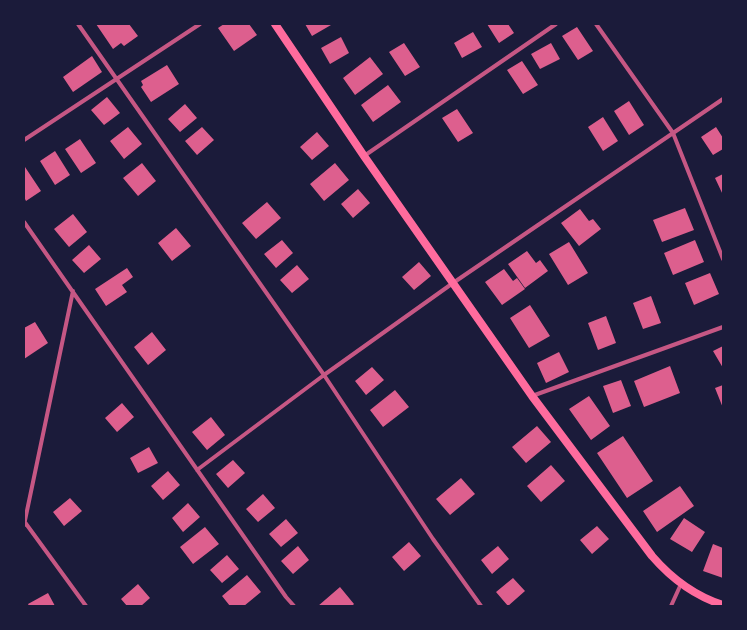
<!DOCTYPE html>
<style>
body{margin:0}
#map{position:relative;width:747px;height:630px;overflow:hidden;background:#1b1b3a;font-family:"Noto Serif",serif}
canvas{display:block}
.frame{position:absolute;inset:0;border:25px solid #1b1b3a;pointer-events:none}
</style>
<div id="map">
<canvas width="747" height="630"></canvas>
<div class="frame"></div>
</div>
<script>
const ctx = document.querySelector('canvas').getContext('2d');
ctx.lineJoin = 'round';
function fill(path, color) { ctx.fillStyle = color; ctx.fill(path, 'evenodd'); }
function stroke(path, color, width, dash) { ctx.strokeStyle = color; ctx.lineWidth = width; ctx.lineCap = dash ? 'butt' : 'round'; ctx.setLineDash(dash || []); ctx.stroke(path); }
fill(new Path2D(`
 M96 24H129L138 36 124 46 121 43 113 49Z
 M224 24H249L257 35 234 51 218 28Z
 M305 24H331V25L312 36Z
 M487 24H508L514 33 499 43Z
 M577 27 593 51 578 60 562 36Z
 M473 32 482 47 462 58 454 43Z
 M341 37 349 53 330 64 321 48Z
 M404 43 420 67 405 76 389 52Z
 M551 43 560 59 540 69 531 54Z
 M92 56 102 72 73 92 63 77Z
 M370 57 383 74 355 95 343 78Z
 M522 61 538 85 523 94 507 70Z
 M167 65 179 84 151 102 141 87 143 85 141 81Z
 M388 85 401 102 373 122 361 105Z
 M107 97 120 113 104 125 91 110Z
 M629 101 644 125 629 135 614 111Z
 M185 104 197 118 180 132 168 119Z
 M457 109 473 133 458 142 442 118Z
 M603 117 618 141 603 151 588 127Z
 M128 127 142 144 124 159 110 141Z
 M202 127 214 140 197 155 185 141Z
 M716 127 723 138V149L713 155 701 137Z
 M317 132 329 146 312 160 300 147Z
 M80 139 96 163 81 173 65 149Z
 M55 151 70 175 55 185 40 161Z
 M142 163 156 181 138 196 123 178Z
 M335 163 349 180 324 201 310 184Z
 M25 167 41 191 26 201 24 197V168Z
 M723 174V195L715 178Z
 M358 189 370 203 353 218 341 204Z
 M267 202 281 218 256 239 242 223Z
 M685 208 694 230 662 242 653 220Z
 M580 209 589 221 593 219 601 229 579 246 561 223Z
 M73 214 87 232 69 247 54 229Z
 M176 228 191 246 172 261 158 243Z
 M282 240 293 253 276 268 264 254Z
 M695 240 704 262 673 275 664 253Z
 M569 242 588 273 568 285 549 254Z
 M89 245 101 259 84 273 72 260Z
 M527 251 536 263 540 260 548 271 525 288 508 264Z
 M419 262 431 276 414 290 402 277Z
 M297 265 309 279 292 293 280 280Z
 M127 268 133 277 122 285 127 292 106 306 95 289Z
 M504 269 513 281 517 278 525 289 502 305 485 282Z
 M710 273 719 294 694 305 685 283Z
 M651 296 661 323 643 329 633 303Z
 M530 305 550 336 529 348 510 318Z
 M606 316 616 343 598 350 588 323Z
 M35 322 48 343 24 359V328Z
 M152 332 166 350 148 365 134 347Z
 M723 346V368L713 351Z
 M559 352 569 372 546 383 537 363Z
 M670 366 680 393 644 407 634 381Z
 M372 367 384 380 366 395 355 381Z
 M621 380 631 406 613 413 603 386Z
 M723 385V408L715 388Z
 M395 390 409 407 383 427 370 410Z
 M589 396 610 426 591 440 569 409Z
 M122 403 134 417 117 432 105 418Z
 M211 417 225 435 207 450 192 432Z
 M537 426 551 442 526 463 512 447Z
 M623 436 653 481 627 498 597 453Z
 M149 447 158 463 138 473 130 458Z
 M233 460 245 473 228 488 216 474Z
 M551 465 565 481 541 502 527 486Z
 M168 471 180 485 163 500 151 486Z
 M461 478 475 494 450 515 436 499Z
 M680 486 694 506 657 532 643 511Z
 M263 494 275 508 258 522 246 509Z
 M70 498 82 511 64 526 53 512Z
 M188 503 200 517 183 532 172 518Z
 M684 518 705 532 692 552 670 539Z
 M286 519 298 533 281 547 269 534Z
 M597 526 609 539 592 554 580 540Z
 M205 527 219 544 193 564 180 547Z
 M409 542 421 556 404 571 392 557Z
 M713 544 723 548V578L703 571Z
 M298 546 309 560 293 574 281 561Z
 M498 546 509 559 492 574 481 560Z
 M227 555 239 569 222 583 210 570Z
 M247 575 261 592 244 606H230L222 596Z
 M513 578 525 591 508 606 496 592Z
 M138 584 150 598 141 606H127L121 599Z
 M340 587 354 604 352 606H318Z
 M48 593 55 606H29L28 604Z`), '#dd5f8e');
stroke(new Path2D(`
 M78 24 324 375 433 539 481 606
 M596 24 673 133 723 259
 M24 140 200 24
 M364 156 556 24
 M24 222 286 597 294 606
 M532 396 723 327
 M197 470 324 375 453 283 723 99
 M24 521 86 606
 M24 525 73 291
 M671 606 681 584`), '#c65784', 4);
stroke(new Path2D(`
 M275 24 364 156 532 396 652 556C671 578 695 596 723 605`), '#ff6b9d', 8);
</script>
